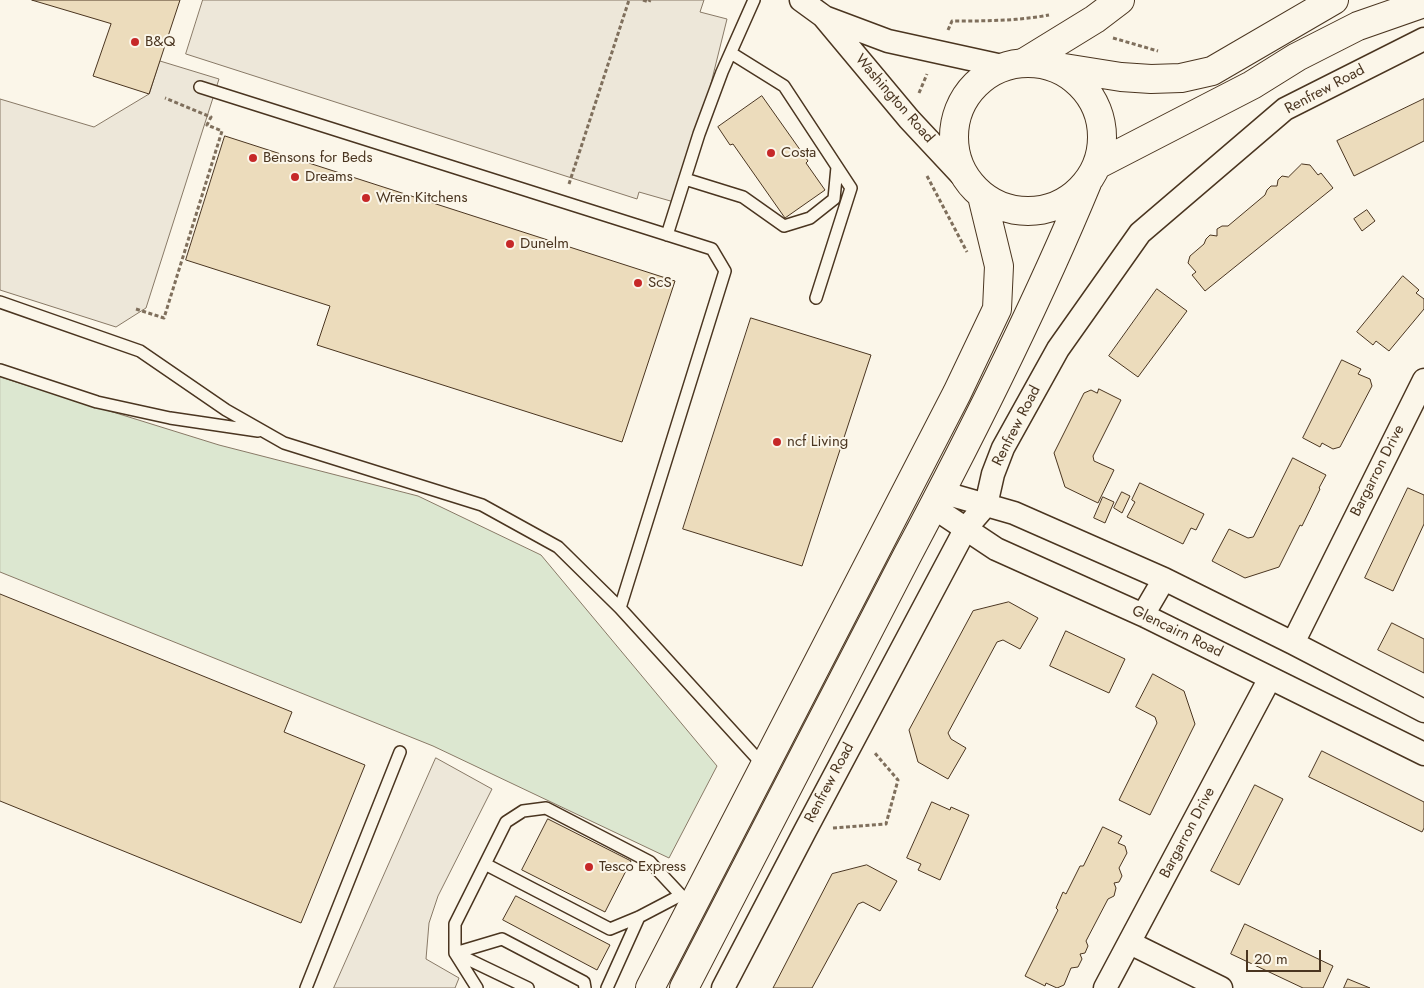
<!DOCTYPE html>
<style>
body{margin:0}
#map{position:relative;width:1424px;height:988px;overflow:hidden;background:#fbf6e9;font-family:Jost,sans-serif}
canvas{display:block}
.scale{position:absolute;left:1246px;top:950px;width:75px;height:22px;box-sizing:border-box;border:2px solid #4a3520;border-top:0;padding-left:6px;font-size:15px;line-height:18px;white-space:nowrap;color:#4a3520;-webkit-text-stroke:4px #fbf6e9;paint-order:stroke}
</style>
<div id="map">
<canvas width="1424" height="988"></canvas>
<div class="scale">20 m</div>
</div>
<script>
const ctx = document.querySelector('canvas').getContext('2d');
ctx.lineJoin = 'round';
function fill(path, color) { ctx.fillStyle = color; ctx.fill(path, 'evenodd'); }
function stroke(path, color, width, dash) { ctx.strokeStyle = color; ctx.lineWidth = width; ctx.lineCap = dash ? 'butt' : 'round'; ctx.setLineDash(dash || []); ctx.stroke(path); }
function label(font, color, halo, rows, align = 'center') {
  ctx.font = font + ' Jost,sans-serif'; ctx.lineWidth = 4; ctx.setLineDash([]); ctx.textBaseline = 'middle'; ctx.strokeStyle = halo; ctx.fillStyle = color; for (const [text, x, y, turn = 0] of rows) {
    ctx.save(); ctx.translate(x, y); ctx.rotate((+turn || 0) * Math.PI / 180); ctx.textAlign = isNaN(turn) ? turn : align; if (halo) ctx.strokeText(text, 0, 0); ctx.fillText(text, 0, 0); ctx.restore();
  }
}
const green = new Path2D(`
 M0 377 219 445 418 496 541 555 717 766 669 858 433 746 0 572Z`);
fill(green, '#dce7d0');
stroke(green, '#887966', 1);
const parking = new Path2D(`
 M203 0H704L700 12 727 19 681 204 639 192 637 199 186 54Z
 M160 61 219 79 146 308 116 327 0 290V99L94 127 149 94Z
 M436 758 492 789 438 896 429 923 426 959 459 978 455 988H334Z`);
fill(parking, '#ede7d9');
stroke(parking, '#887966', 1);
const building = new Path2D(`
 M32 0H180L149 94 93 76 111 24Z
 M762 96 808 161 806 163 825 190 785 218 733 144 730 145 718 127Z
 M1424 99V141L1354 176 1337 141Z
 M225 136 675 281 622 442 317 345 330 306 186 260Z
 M1302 164 1310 165 1318 175 1321 173 1333 188 1205 291 1192 275 1196 272 1188 263 1190 256 1204 244 1206 239 1210 235 1217 236V229L1222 226H1228L1265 195 1267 190 1271 186H1277L1278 180 1282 176 1288 177Z
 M1367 210 1375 221 1362 231 1354 219Z
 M1403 276 1419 290 1416 293 1424 299V309L1389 351 1376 341 1373 345 1357 332Z
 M1157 289 1187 311 1138 377 1109 356Z
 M751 318 871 355 802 566 683 529Z
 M1342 360 1361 369 1358 374 1370 379 1372 386 1340 447 1333 449 1322 443 1320 447 1303 438Z
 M1099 389 1121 400 1093 456 1094 461 1114 470 1098 503 1065 487 1054 453 1084 393 1091 390 1097 393Z
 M1293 458 1326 475 1319 488 1320 489 1302 526 1300 525 1279 567 1245 578 1212 561 1229 529 1248 538 1253 537Z
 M1140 483 1204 514 1196 530 1191 528 1183 544 1127 517 1135 502 1132 500Z
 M1408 488 1424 495V524L1393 591 1365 578Z
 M1122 492 1130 496 1122 513 1114 508Z
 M1103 497 1114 502 1105 523 1094 518Z
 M0 594 292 712 284 732 365 765 301 923 0 801Z
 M1009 602 1038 618 1020 649 1003 640 997 642 948 733 951 739 966 748 948 779 918 762 909 730 973 611Z
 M1392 623 1424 639V673L1378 650Z
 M1066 631 1125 659 1109 693 1050 666Z
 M1153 674 1184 691 1195 724 1150 815 1119 800 1157 723 1155 717 1136 707Z
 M1322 751 1424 802V828L1422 832 1309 777Z
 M1255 785 1283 799 1239 885 1211 871Z
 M932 802 950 810 951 807 969 815 940 880 918 870 921 864 907 858Z
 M548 819 631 861 605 912 522 870Z
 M1103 827 1122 836 1118 843 1125 846 1127 853 1119 868 1122 876 1119 882 1114 883 1116 888 1114 896 1108 899 1086 941 1088 946 1085 953 1080 954 1082 959 1078 967 1071 968 1064 985 1057 988 1046 983 1045 986 1025 976 1058 910 1056 908 1063 892 1066 894 1080 866H1083Z
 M867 865 897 881 880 911 863 902 858 904 812 988H773L832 874Z
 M516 896 610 945 597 970 503 920Z
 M1245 924 1333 966 1323 988H1303L1231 954Z
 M1348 979 1370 988H1344Z`);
fill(building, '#ecdcbc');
stroke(building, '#4a3520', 1);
const lane = new Path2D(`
 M731 53 784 86 851 188 816 298
 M200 87 712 249 725 271 620 608
 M685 179 743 197 784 226 810 218 834 199 837 167
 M667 235 699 134 722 72 754 0
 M0 302 140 351 226 410 284 443 482 505 558 547 620 608 764 766
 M0 370 97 402 170 418 258 431
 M485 864 610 929 639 917 681 895
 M306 988 400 752
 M477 988 455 953 502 939 584 982 585 988
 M528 988 455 953V924L506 822 523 811 546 808 650 862 691 906
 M607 988 639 917`);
const street = new Path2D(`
 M801 0 823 16 909 119 966 180
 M824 17 888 41 1002 66
 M941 492 1014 513 1164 579 1293 643 1424 711
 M933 507 996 549 1143 615 1424 754
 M1143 615 1164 579
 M1293 643 1424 380
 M1130 943 1221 988
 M723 988 805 831 966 528 986 505 993 474 1003 448 1058 349 1140 233 1285 109 1424 39
 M1105 988 1270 678`);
const primary = new Path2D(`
 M954 137a74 74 0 1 1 148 0a74 74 0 1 1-148 0Z
 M1058 67 1121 77 1151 79 1181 78 1212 71 1334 0
 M1097 165 1252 85 1297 57 1358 26 1424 3
 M650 988 957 393 997 309 999 266 982 196
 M684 988 907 556C972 434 1034 311 1087 183`);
const highway = new Path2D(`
 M1025 62 1095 19 1120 0`);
stroke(lane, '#4a3520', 14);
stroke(street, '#4a3520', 25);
stroke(primary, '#4a3520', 30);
stroke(highway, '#4a3520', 30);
stroke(new Path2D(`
 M643 0 649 2 650 0
 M948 30 952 21C985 21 1017 21 1049 15
 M1113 38 1158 51
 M919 93 927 74
 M927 176 967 252
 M569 184 629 0
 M136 309 164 318 222 131 207 125 211 117 165 98
 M833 828 886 824 898 780 874 752`), '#7f6f5c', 3, [4, 2.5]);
stroke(lane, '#fbf6e9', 11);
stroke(street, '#fbf6e9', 22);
stroke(primary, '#fbf6e9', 28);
stroke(highway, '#fbf6e9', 28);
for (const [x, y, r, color] of [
 [135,42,5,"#c62828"],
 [771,153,5,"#c62828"],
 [253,158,5,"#c62828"],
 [295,177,5,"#c62828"],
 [366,198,5,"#c62828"],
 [510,244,5,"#c62828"],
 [638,283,5,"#c62828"],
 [777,442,5,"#c62828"],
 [589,867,5,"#c62828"]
]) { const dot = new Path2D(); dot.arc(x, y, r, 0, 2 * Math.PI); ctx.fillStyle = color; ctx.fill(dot); stroke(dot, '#fbf6e9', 2); }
label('15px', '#4a3520', '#fbf6e9', [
 ["B&Q",145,42],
 ["Costa",781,153],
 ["Bensons for Beds",263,158],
 ["Dreams",305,177],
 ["Wren Kitchens",376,198],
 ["Dunelm",520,244],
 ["ScS",648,283],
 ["ncf Living",787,442],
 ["Tesco Express",599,867]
], 'left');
label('15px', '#4a3520', '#fbf6e9', [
 ["Renfrew Road",1325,90,-28],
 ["Washington Road",894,99,49],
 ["Renfrew Road",1017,426,-63],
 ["Bargarron Drive",1378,471,-63],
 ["Glencairn Road",1177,632,26],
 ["Renfrew Road",830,783,-62],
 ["Bargarron Drive",1188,833,-62]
]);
</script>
